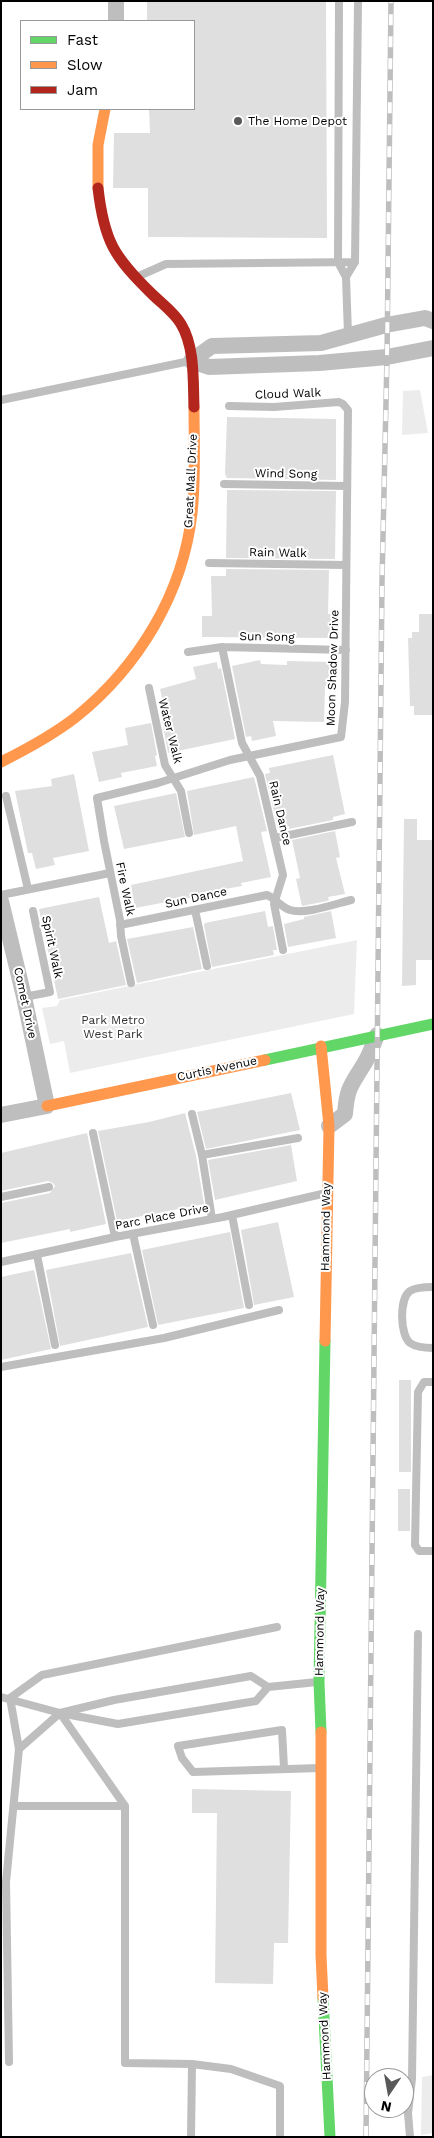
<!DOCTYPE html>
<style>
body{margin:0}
#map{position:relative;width:434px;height:2138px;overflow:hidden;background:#fff;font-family:"Work Sans",sans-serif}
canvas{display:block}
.frame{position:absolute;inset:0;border:2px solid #000;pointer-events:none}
.legend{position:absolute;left:20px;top:20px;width:175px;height:90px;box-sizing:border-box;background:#fff;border:1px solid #999;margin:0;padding:6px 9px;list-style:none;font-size:15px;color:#000}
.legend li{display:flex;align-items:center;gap:10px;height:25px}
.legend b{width:25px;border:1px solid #999}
.north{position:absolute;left:364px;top:2068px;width:50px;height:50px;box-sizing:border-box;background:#fff;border:1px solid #999;border-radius:50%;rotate:192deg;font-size:14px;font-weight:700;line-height:20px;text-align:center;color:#000}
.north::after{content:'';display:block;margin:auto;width:18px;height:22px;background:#595959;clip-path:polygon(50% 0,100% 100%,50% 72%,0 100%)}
</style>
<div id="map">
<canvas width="434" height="2138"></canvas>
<div class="frame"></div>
<ul class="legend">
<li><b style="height:6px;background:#63d668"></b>Fast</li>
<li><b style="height:6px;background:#ff974d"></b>Slow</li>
<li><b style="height:6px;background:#b3261e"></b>Jam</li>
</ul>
<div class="north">N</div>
</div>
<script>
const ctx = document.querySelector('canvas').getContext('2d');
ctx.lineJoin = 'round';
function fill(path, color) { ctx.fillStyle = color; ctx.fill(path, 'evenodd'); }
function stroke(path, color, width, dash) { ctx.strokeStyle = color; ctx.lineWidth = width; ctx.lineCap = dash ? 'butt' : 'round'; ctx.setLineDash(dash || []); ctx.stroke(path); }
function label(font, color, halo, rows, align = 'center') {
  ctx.font = font + ' "Work Sans",sans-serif'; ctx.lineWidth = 4; ctx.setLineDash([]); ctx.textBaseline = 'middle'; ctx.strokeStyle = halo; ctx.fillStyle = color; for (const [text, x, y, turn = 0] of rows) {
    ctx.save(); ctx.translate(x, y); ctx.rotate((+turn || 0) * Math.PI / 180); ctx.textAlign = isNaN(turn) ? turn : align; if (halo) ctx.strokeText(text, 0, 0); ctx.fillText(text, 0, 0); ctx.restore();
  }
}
fill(new Path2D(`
 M420 390 428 433 402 435 403 391Z
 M357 940 354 1014 70 1073 64 1041 50 1044 42 1008 57 1006 60 1000Z
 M433 2075V2133L421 2135 422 2077Z`), '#ececec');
fill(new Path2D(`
 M147 1H326L327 238 148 237V188H113L114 133H150L149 109H194V21H147Z
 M227 417 336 419V480L227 478 225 474Z
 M227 490 336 491 335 559 226 558Z
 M226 569 329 570 328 614H332L331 638 202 637V616H212L211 576H226Z
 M419 614H433V715H414V706H410L408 638H412V632H419Z
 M260 660 261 664 287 665V661L335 662V686H325L324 722 273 721 276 736 252 741 251 736 246 737 232 666Z
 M217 662 218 669 221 668 235 739 168 753 162 721 167 720 160 689 196 679 193 667Z
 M151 723 157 755 155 756 157 766 121 773 122 777 99 782 92 752 128 745 125 728Z
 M333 755 345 814 333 817V820L289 829V826L278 829 265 774 270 773 269 768Z
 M74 774 89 851 53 858 55 865 36 869 32 853H28L15 791 52 786 51 779Z
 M254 777 267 831 261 832 271 877 241 883 242 886 209 892V894L135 908 131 885 243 861 236 826 194 835 187 791Z
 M176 793 185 837 124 849 114 806Z
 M404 819H417V840H433V960H416V985L402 986Z
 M335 831 340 857 336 858 345 894 328 897 329 900 327 901 302 906 296 879 300 878 292 840Z
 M99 897 109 943 116 941 126 985 58 999 39 909Z
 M265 911 268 927 273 926 277 950H273L274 955 212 967 204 925 205 923Z
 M331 911 336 938 288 947 284 924 304 919V917Z
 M193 927 202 969 137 983 127 939Z
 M291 1093 300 1130 206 1149 197 1112Z
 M185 1113 196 1156 204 1204 117 1221 98 1131 149 1122Z
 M87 1133 106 1224 70 1232V1229L1 1243V1203L50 1193 55 1186 53 1183 48 1181 1 1191V1153Z
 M291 1145 297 1181 215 1200 208 1160Z
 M278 1222 294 1297 254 1305 241 1230Z
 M230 1232 244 1308 158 1325 142 1250Z
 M131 1253 148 1327 60 1346 46 1270Z
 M34 1270 51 1349 1 1360V1277Z
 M399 1380H411V1472H399Z
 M398 1489H410V1531H398Z
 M192 1789 291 1791 288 1943H274L273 1984 215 1983 217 1813H192Z`), '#dfdfdf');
stroke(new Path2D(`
 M339 1 338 262 346 277 348 334
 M139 276 166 264 355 262
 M346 277 355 262 358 1
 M1 400 190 361
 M224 484 347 486
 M209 563 346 565
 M222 647 242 743 260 776 283 875 274 904 283 950
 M188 652 222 647 346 650
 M149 688 165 765 181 791 189 833
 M6 796 28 889
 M275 838 352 822
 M1 895 110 873
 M195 910 207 966
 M120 925 267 895C276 899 281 907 290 910 304 915 335 904 351 900
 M131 983 121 936 120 920 104 841 97 798 158 783 230 760 341 737 345 702 348 410 343 404 339 402 274 407 229 406
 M24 997 50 992 33 911
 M192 1114 202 1155 212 1219
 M93 1133 115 1237
 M202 1155 298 1138
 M1 1197 49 1187
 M232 1215 249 1305
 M133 1234 153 1325
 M37 1255 55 1345
 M1 1262 115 1237 223 1217 326 1193
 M433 1287C426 1287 416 1287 410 1291 399 1299 400 1335 410 1343 416 1347 426 1348 433 1348
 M1 1367 164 1338 279 1310
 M433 1382H424L418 1392 415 1545 419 1551H433
 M1 1697 60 1713 118 1724 256 1701 268 1687
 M60 1713 125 1806V2063L192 2064 191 2137
 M19 1749 60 1713 114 1700 251 1676 268 1687 317 1682
 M284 1768 282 1730 178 1746 182 1758 193 1772 320 1768
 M15 1806H125
 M9 2062 6 1882 19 1749 10 1698 42 1675 277 1627
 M192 2064 231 2069 280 2086V2137
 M410 2137 408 2113 412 2079 418 1634`), '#bebebe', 8);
stroke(new Path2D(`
 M116 21V1
 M191 361 212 346 321 343 386 325 425 318 433 321
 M191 361 209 367 319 363 387 357 433 348
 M1 901 24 997 47 1106 1 1115
 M329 1126 345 1114C347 1087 351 1086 364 1064 370 1055 373 1044 377 1035`), '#bebebe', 16);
stroke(new Path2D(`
 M265 1060 433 1024
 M321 1732 319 1682 325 1341
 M323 1998 330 2137`), '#63d668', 11);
stroke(new Path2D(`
 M98 188V145L105 109
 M1 762C27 749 53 735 76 717 138 667 183 594 192 513 196 478 194 442 194 407
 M321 1046 329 1126 325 1341
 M47 1106 265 1060
 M321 1732V1955L323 1998`), '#ff974d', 11);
stroke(new Path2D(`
 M98 188C104 241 114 257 152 294 161 303 174 312 181 324 195 347 193 381 194 407`), '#b3261e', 11);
const rail = new Path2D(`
 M366 2137 382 582 387 357 391 1`);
stroke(rail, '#bebebe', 5.5);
stroke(rail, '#fff', 4, [11]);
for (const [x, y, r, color] of [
 [238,121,5,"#595959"]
]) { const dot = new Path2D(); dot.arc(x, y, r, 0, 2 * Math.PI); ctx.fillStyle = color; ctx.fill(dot); stroke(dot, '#fff', 2); }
label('12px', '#000', '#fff', [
 ["The Home Depot",248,121]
], 'left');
label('12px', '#000', '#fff', [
 ["Cloud Walk",288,394,-2],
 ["Wind Song",286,474,1],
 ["Great Mall Drive",191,481,-87],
 ["Rain Walk",278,553,1],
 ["Sun Song",267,637,1],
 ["Moon Shadow Drive",333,668,-88],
 ["Water Walk",170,731,76],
 ["Rain Dance",280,813,77],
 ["Fire Walk",125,889,78],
 ["Sun Dance",196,898,-12],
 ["Spirit Walk",52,947,78],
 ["Comet Drive",25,1003,78],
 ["Curtis Avenue",217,1069,-12],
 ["Parc Place Drive",162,1217,-11],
 ["Hammond Way",326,1227,-89],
 ["Hammond Way",320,1632,-89],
 ["Hammond Way",325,2036,-93]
]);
label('12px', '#333', '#fff', [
 ["Park Metro",113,1020],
 ["West Park",113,1034]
]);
</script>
